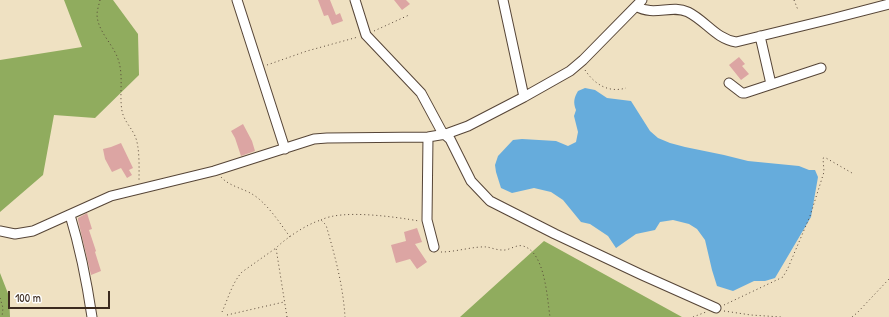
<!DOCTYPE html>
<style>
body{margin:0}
#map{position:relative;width:889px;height:317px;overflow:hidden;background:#efe1c2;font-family:"Patrick Hand",sans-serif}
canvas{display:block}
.scale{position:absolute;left:8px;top:291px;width:102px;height:18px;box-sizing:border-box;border:2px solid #3b2a1e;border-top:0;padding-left:5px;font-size:12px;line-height:14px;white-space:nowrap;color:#3b2a1e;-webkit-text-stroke:3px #fff;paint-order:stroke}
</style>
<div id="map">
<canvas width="889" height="317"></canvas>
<div class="scale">100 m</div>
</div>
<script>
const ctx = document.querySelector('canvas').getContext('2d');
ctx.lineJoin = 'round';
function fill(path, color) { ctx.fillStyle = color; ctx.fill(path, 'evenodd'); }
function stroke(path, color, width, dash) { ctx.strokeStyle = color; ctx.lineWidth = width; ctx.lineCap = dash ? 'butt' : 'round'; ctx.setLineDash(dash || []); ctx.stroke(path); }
fill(new Path2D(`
 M64 0H113L138 34 139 75 95 118 54 115 43 175 0 212V60L82 47Z
 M544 241 682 317H460Z
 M0 273 9 296 10 317H0Z`), '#90ac5e');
fill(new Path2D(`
 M585 88 595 90 607 98 631 101 650 131 658 138 670 143 685 147 724 155 748 161 799 166 809 170H815L818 177 811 217 775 278 765 281H754L733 291 717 286 712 270 705 240 697 229 689 224 673 220 660 222 655 230 636 234 616 248 608 236 590 224 581 222 563 200 551 192 534 188 512 193 501 188 496 172 495 165 498 156 513 140 522 139 556 141 568 146 576 142 578 132 574 116 576 110C573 102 574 98 578 91Z`), '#66acdc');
fill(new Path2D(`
 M318 0H330L336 15 340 13 343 21 332 25 328 15 324 16Z
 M394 0H406L410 4 402 10Z
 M739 57 745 64 742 66 749 74 741 80 729 65Z
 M243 124 252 141 255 151 241 156 235 138 231 131Z
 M121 143 133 168 129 170 132 175 127 178 121 168 112 172 105 159 103 149 111 147Z
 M87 213 92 229 89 230 96 251 95 252 101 271 91 275 78 220V218Z
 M417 228 422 242 415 244 427 262 417 269 410 259 396 263 391 245 406 241 404 232Z`), '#dca5a3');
const minor = new Path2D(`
 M237 0 285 149
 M355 0 366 35 421 93 442 132 450 139 471 181 490 201 555 234 642 275 716 308
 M503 0 524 97
 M636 6C654 17 671 4 688 12 706 21 716 39 736 42L831 19 889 4
 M760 36 771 84
 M729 83 742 93H745L821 68
 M428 137 427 220 434 247
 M70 215C80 248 87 283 92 317
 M0 231 15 234 33 231 111 196 214 171 314 139 327 138 428 137 446 134 468 126 524 97 570 71 583 60 642 0`);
stroke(minor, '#564537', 11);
stroke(new Path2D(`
 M100 0C99 5 97 10 97 15 98 32 113 44 118 59 124 76 119 94 122 111 124 121 131 127 135 136 140 147 139 169 139 181
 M794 0 798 10
 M374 31 409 15
 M267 65 307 51 358 37
 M585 70C595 85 609 93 626 88
 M221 177C229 186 242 188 252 194 266 202 280 223 290 237
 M321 220C342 209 396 217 419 221
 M441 252C456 252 474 246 487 247 492 248 497 250 502 250 509 251 516 244 523 246 545 252 547 297 550 317
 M0 298 3 308 2 317
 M724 305 783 277 788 268 810 216 824 172 823 158H826L852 173
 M724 311 751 315 781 317
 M222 312C228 299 232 283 242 272L276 248
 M227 315 284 302
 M287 317 276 248C286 238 307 224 321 220L326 225C335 256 343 285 345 317
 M693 317 706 312
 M852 317 857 313 889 279`), '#564537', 1, [1, 3]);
stroke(minor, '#fff', 9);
</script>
